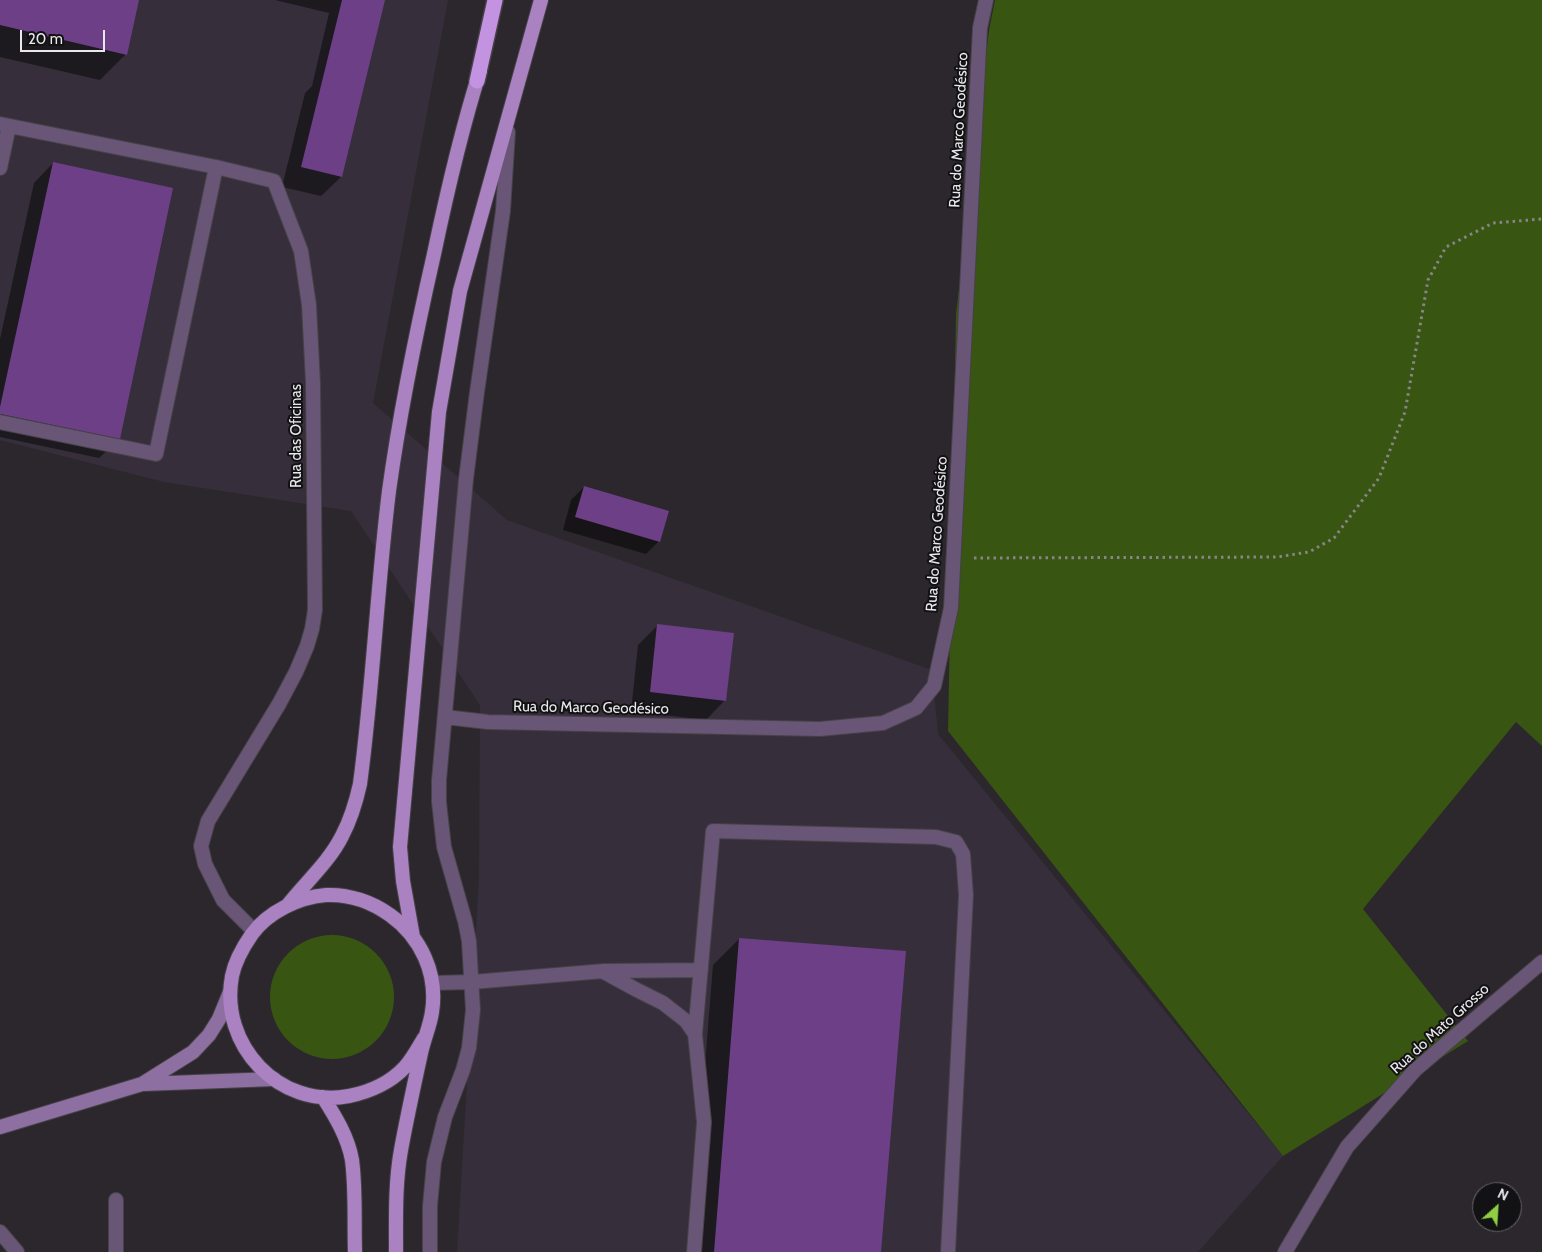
<!DOCTYPE html>
<meta charset="utf-8">
<style>
body{margin:0}
#map{position:relative;width:1542px;height:1252px;overflow:hidden;background:#2b272d;font-family:Cabin,sans-serif}
canvas{display:block}
.north{position:absolute;left:1472px;top:1182px;width:50px;height:50px;box-sizing:border-box;background:#121113;border:1px solid #68676a;border-radius:50%;rotate:26deg;font-size:14px;font-weight:700;line-height:20px;text-align:center;color:#eae8ec}
.north::after{content:'';display:block;margin:auto;width:18px;height:22px;background:#8fcd42;clip-path:polygon(50% 0,100% 100%,50% 72%,0 100%)}
.scale{position:absolute;left:20px;top:30px;width:85px;height:22px;box-sizing:border-box;border:2px solid #eae8ec;border-top:0;padding-left:6px;font-size:15px;line-height:18px;white-space:nowrap;color:#eae8ec;-webkit-text-stroke:4px #121113;paint-order:stroke}
</style>
<div id="map">
<canvas width="1542" height="1252"></canvas>
<div class="north">N</div>
<div class="scale">20 m</div>
</div>
<script>
const ctx = document.querySelector('canvas').getContext('2d');
ctx.lineJoin = 'round';
function fill(path, color) { ctx.fillStyle = color; ctx.fill(path, 'evenodd'); }
function stroke(path, color, width, dash) { ctx.strokeStyle = color; ctx.lineWidth = width; ctx.lineCap = dash ? 'butt' : 'round'; ctx.setLineDash(dash || []); ctx.stroke(path); }
function label(font, color, halo, rows, align = 'center') {
  ctx.font = font + ' Cabin,sans-serif'; ctx.lineWidth = 4; ctx.setLineDash([]); ctx.textBaseline = 'middle'; ctx.strokeStyle = halo; ctx.fillStyle = color; for (const [text, x, y, turn = 0] of rows) {
    ctx.save(); ctx.translate(x, y); ctx.rotate((+turn || 0) * Math.PI / 180); ctx.textAlign = isNaN(turn) ? turn : align; if (halo) ctx.strokeText(text, 0, 0); ctx.fillText(text, 0, 0); ctx.restore();
  }
}
fill(new Path2D(`
 M0 0H448L373 403 507 520 932 670 938 734 1283 1156 1198 1252H457L479 879 480 705 351 511 164 482 0 440Z`), '#362f3b');
fill(new Path2D(`
 M995 0H1542V746L1516 722 1363 909 1468 1041 1283 1156 948 731 956 314 989 30Z
 M270 997a62 62 0 1 1 124 0a62 62 0 1 1-124 0Z`), '#385511');
fill(new Path2D(`
 M0 0H138L126 54 100 80 0 57Z
 M275 0H384L341 177 321 196 282 187 305 93 312 86 329 13Z
 M53 163 172 189 119 439 99 458 0 437V339L34 183Z
 M584 487 659 541 646 554 563 530 571 500Z
 M658 625 725 700 706 720 631 711 638 645Z
 M739 939 880 1252H690L713 965Z`), '#0007');
fill(new Path2D(`
 M0 0H139L127 55 0 25Z
 M342 0H385L342 177 301 167Z
 M53 162 173 188 120 439 0 414V407Z
 M584 486 669 511 660 542 575 517Z
 M657 624 734 633 726 701 650 692Z
 M739 938 906 951 881 1252H714Z`), '#6c3f86');
const service = new Path2D(`
 M0 168 9 126
 M0 422 156 454 216 167
 M604 972 635 989 663 1003 686 1021 695 1034
 M472 982 604 971 701 970
 M0 1232 17 1252
 M694 1252 704 1122 695 1034 713 831 936 837 956 842 963 854 966 895 948 1252`);
const minor = new Path2D(`
 M0 124 216 167 274 181 301 251 309 305 313 383 315 610 312 629 307 646 296 672 279 704 208 821 201 846 205 864 223 900 254 931
 M445 717 488 722 820 729 883 723 916 708 934 686 951 608 980 28 986 0
 M432 983 472 982
 M116 1252V1200
 M430 1252V1206L434 1162 445 1117 463 1070 469 1048 473 1010 469 941 465 921 444 847 439 802V780L466 479 477 392 503 211 508 132
 M1285 1252 1347 1147 1415 1070 1542 962`);
const secondary = new Path2D(`
 M143 1084 274 1079
 M0 1127 142 1084 193 1052 209 1035 219 1019 230 992`);
const primary = new Path2D(`
 M287 906C305 883 329 862 342 836 351 819 356 802 360 784 373 687 377 588 389 491 400 411 416 333 434 254 447 192 461 131 480 71
 M413 937 403 881 400 847 439 412 460 291 541 0
 M323 1097C335 1116 348 1137 352 1160 356 1190 354 1222 355 1252
 M396 1252C396 1218 395 1183 401 1150 407 1117 414 1085 421 1053 424 1039 430 1026 432 1012 438 974 421 937 390 915 372 902 349 894 326 895 299 897 268 912 252 934 243 947 235 961 232 976 219 1045 279 1109 349 1096 370 1092 391 1082 405 1067 413 1058 418 1048 424 1038`);
const motorway = new Path2D(`
 M477 81 495 0`);
stroke(service, '#464248', 16);
stroke(minor, '#464248', 16);
stroke(secondary, '#464248', 16);
stroke(primary, '#464248', 16);
stroke(motorway, '#464248', 18);
stroke(new Path2D(`
 M974 558 1277 557 1309 552 1334 538 1379 478 1405 412 1428 280 1446 247 1493 223 1542 219`), '#88858a', 3, [2.5, 4]);
stroke(service, '#695676', 14);
stroke(minor, '#695676', 14);
stroke(secondary, '#8e6fa1', 14);
stroke(primary, '#aa82c2', 14);
stroke(motorway, '#c393e1', 15);
label('15px', '#eae8ec', '#121113', [
 ["Rua do Marco Geodésico",959,130,-87],
 ["Rua das Oficinas",297,436,-90],
 ["Rua do Marco Geodésico",937,534,-86],
 ["Rua do Marco Geodésico",591,708,1],
 ["Rua do Mato Grosso",1440,1029,-42]
]);
</script>
